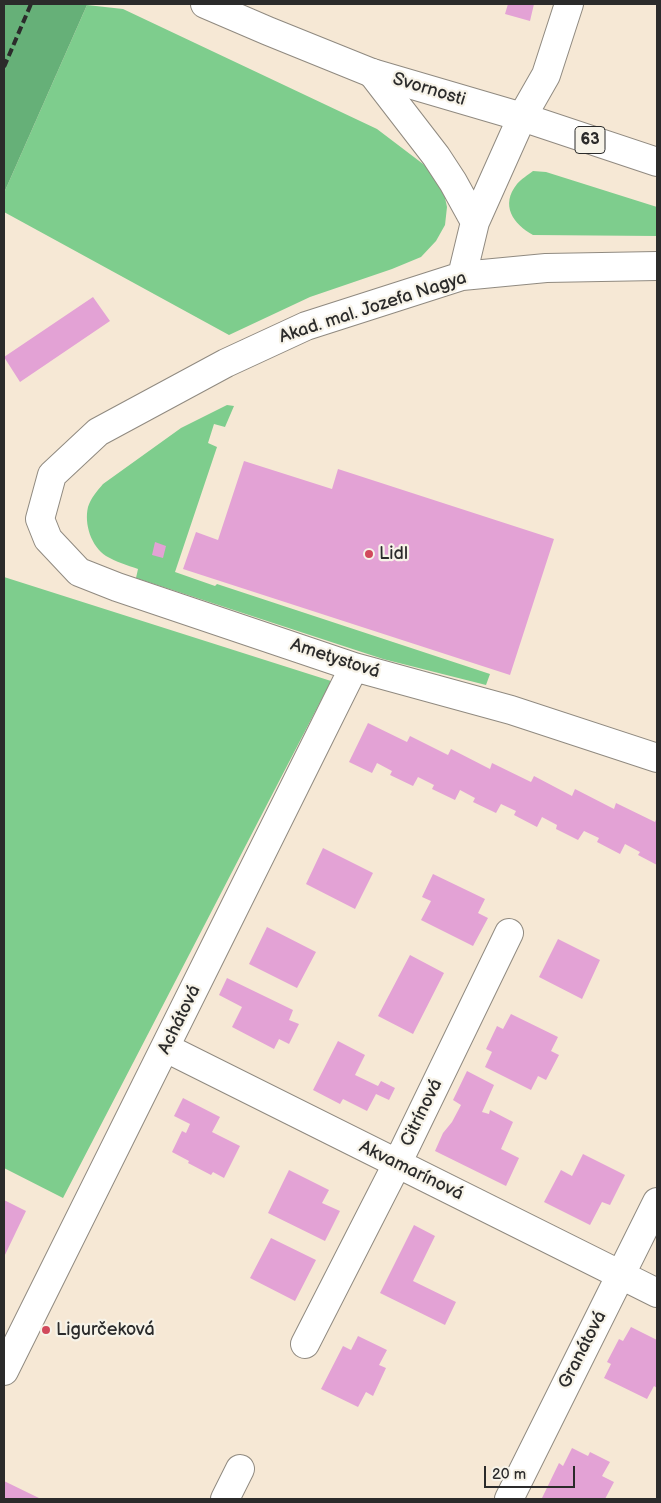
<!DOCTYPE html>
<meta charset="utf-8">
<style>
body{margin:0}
#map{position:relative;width:661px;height:1503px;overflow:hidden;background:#f6e8d5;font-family:"Balsamiq Sans",sans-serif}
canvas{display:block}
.frame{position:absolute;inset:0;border:5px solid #2b2b2b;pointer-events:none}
.scale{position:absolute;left:484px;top:1466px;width:91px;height:22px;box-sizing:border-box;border:2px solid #2b2b2b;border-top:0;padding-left:6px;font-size:15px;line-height:18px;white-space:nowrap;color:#2b2b2b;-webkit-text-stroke:4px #f7f3e8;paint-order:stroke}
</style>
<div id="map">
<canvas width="661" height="1503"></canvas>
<div class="frame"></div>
<div class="scale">20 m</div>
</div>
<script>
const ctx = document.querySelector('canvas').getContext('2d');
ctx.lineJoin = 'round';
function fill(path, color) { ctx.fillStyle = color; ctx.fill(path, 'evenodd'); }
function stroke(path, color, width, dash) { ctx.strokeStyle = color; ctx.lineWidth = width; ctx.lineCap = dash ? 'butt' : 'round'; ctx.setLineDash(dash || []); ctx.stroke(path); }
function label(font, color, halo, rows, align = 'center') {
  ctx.font = font + ' "Balsamiq Sans",sans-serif'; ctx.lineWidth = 4.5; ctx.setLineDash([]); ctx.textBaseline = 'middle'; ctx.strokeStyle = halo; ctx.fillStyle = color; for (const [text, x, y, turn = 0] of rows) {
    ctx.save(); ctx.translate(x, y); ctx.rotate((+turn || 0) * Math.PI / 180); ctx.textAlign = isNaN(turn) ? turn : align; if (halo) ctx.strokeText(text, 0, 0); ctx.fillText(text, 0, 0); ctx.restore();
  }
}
fill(new Path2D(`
 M87 5 123 9 377 129 431 170 442 184 447 207 445 225 436 241 421 257 392 269 310 297 229 335 4 212V193Z
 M533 171 546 172 657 207V236L533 235C513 224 500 205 517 184 521 179 528 175 533 171Z
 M227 405 234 406 225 427 214 424 208 443 217 447 175 572 215 586 217 584 490 674 486 685 383 659 136 578 138 569C127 565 116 562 106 556 91 546 84 524 88 507 91 498 97 491 103 484L181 428Z
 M4 577 331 681 63 1198 4 1168Z`), '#7ecd8d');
fill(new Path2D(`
 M4 4H83L87 5 4 193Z`), '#66b078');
fill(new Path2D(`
 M508 4H534L530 21 505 14Z
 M93 297 110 321 20 382 4 357Z
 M244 461 332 489 338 469 554 539 510 675 183 569 196 532 218 540Z
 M155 542 166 546 163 558 152 555Z
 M368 723 407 742 410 736 448 755 451 749 490 769 492 763 531 782 534 776 572 796 575 789 614 809 616 803 655 822 657 817V865L638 855 640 852 625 844 620 854 597 842 599 838 584 831 578 840 556 829 557 825 542 817 537 827 514 815 516 811 501 804 496 813 473 802 475 798 460 790 455 800 432 789 434 785 418 777 413 786 390 775 392 771 377 763 372 773 349 762Z
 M323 848 373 873 355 909 306 884Z
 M433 874 485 899 478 913 488 918 473 946 421 920 431 901 422 897Z
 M267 927 316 952 297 988 249 964Z
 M558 939 600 960 582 999 539 977Z
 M410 955 444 973 413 1034 378 1016Z
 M227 978 293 1010 289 1020 299 1024 289 1044 279 1039 274 1049 232 1027 242 1007 219 995Z
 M511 1014 558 1037 551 1051 559 1055 546 1080 538 1076 531 1090 485 1067 492 1052 486 1049 497 1026 503 1029Z
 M338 1041 365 1055 355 1075 378 1086 381 1081 395 1088 389 1100 376 1094 367 1111 343 1099 340 1104 313 1090Z
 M467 1071 494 1085 482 1112 489 1114 490 1110 513 1122 501 1149 519 1158 506 1186 435 1151 443 1133 452 1122 461 1105 453 1100Z
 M183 1098 220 1117 212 1132 240 1146 224 1178 213 1172 211 1175 188 1163 189 1161 172 1152 182 1131 186 1133 190 1124 174 1116Z
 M583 1154 625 1175 610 1205 602 1202 590 1225 544 1202 561 1170 572 1176Z
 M289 1170 329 1190 322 1203 340 1211 325 1241 268 1213Z
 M4 1200 26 1211 4 1257Z
 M414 1225 435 1236 413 1281 456 1302 445 1325 380 1293Z
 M271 1238 316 1260 295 1301 250 1278Z
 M631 1327 657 1340V1388L654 1386 647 1399 604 1378 611 1364 607 1362 619 1339 623 1341Z
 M358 1336 387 1350 379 1365 386 1368 373 1396 366 1392 358 1407 321 1389 343 1346 351 1350Z
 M572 1448 588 1456 590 1452 610 1462 602 1476 614 1482 605 1499H545L542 1498 559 1463 563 1466Z
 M4 1481 41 1499H4Z`), '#e3a2d5');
const minor = new Path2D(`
 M372 73 436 156 453 182 475 222
 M657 266 546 268 462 276 306 326 226 363 98 432 52 475 40 519 48 539 79 572 117 587 354 667 511 710 657 758
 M462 276 475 222 522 117 546 75 569 4
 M166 1048 657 1293
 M305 1344 397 1164 509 933
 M4 1371 354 667
 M225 1499 240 1469
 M509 1499 657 1202`);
const primary = new Path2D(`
 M205 4 268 31 372 73 522 117 657 162`);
stroke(minor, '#908a80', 30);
stroke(primary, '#908a80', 30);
stroke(minor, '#fff', 28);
stroke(primary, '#fff', 28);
stroke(new Path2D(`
 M4 67 31 4`), '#2b2b2b', 4, [8, 4]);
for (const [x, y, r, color] of [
 [369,554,5,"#d1495b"],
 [46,1330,5,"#d1495b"]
]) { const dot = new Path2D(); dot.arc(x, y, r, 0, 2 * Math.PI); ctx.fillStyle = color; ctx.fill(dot); stroke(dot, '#f7f3e8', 2); }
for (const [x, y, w] of [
 [590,140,30]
]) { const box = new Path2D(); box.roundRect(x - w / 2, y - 13.5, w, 27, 4); ctx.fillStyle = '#f7f3e8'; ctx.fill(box); stroke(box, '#2b2b2b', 1); }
label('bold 16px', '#2b2b2b', null, [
 ["63",590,140]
]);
label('18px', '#2b2b2b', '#f7f3e8', [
 ["Svornosti",429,90,17],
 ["Akad. mal. Jozefa Nagya",373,308,-18],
 ["Ametystová",335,659,18],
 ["Achátová",180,1020,-64],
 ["Citrínová",422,1113,-64],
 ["Akvamarínová",411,1171,26],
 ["Granátová",583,1350,-63]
]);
label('18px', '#2b2b2b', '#f7f3e8', [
 ["Lidl",379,554],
 ["Ligurčeková",56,1330]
], 'left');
</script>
